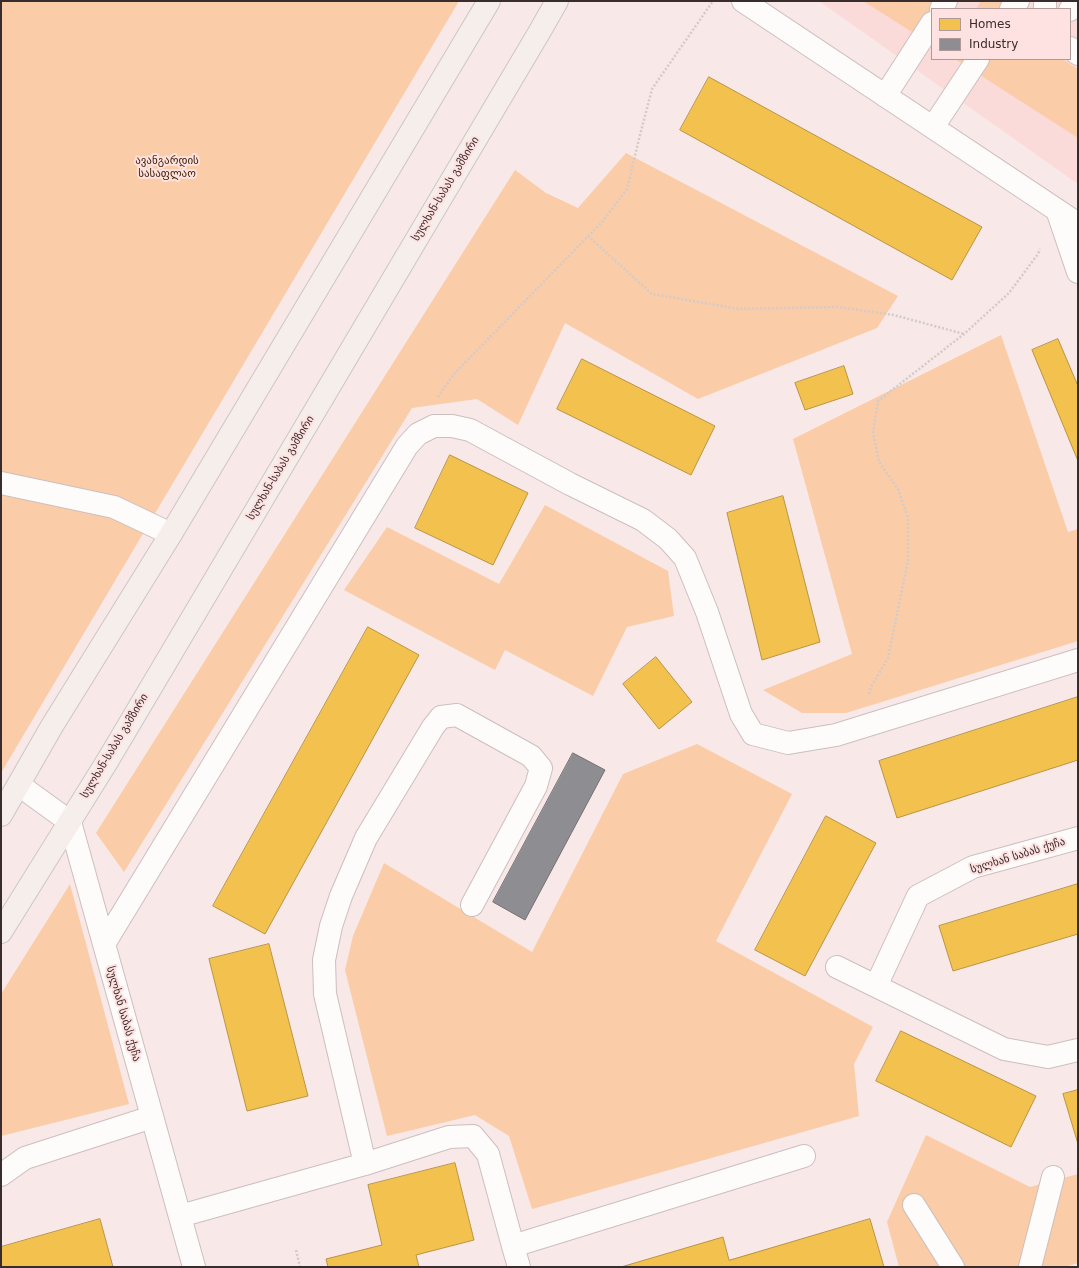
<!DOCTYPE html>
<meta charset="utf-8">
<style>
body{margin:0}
#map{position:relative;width:1079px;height:1268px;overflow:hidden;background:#f8e8e7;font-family:"DejaVu Sans",sans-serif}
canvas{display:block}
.frame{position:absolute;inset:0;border:2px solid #392c2c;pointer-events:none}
.legend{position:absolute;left:931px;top:8px;width:140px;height:52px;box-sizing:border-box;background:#fee2e1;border:1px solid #af9999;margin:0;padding:5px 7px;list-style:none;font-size:12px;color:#392c2c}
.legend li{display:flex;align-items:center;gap:8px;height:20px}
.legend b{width:20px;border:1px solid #af9999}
</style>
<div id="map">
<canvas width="1079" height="1268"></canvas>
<div class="frame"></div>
<ul class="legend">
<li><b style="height:11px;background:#f2c14e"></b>Homes</li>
<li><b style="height:11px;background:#8d8d92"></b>Industry</li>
</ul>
</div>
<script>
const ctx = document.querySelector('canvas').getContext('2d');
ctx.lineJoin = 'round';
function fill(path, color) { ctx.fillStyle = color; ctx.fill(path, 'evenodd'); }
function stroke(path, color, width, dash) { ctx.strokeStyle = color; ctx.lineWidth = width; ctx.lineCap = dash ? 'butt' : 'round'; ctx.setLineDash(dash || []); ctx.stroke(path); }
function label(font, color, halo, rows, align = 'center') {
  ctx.font = font + ' "DejaVu Sans","Noto Sans Georgian",sans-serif'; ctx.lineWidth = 4; ctx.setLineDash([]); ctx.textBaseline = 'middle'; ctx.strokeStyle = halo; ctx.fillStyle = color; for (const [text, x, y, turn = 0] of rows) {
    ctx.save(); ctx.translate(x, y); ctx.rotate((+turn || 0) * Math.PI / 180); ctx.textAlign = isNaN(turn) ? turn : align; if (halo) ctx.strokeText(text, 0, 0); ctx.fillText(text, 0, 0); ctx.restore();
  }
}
fill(new Path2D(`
 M819 1H1078V184ZM932 9H1070V59H932Z`), '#fadbda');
fill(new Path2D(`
 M1 1H459L1 773Z
 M863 1H948L923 39Z
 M981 1H1009L1004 9H976Z
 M955 59H1062L1078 69V138Z
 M626 153 898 296 877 328 698 399 565 323 518 425 477 399 412 408 124 872 96 833 515 170 546 193 578 208Z
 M1001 335 1068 532 1078 529V641L846 713H802L763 690 852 654 793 439Z
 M545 505 668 571 674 616 627 627 593 696 505 650 495 670 344 590 387 527 499 584Z
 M697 744 792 794 716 941 873 1027 854 1064 859 1116 532 1209 509 1136 475 1115 387 1136 345 970 353 936 384 863 532 952 623 774Z
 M70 884 129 1104 1 1136V994Z
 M926 1135 1030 1187 1078 1174V1263L1065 1267H899L887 1222Z`), '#fbcca8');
const homes = new Path2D(`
 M709 77 982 227 952 280 680 130Z
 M1058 339 1078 386V461L1032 350Z
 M582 359 715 426 691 475 557 409Z
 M844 366 853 394 805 410 795 383Z
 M450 455 528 493 493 565 415 528Z
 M783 496 820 642 762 660 727 513Z
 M368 627 419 655 265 934 213 906Z
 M656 657 692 702 659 729 623 684Z
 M1078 697V760L897 818 879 761Z
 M826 816 876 843 805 976 755 950Z
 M1078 884V934L953 971 939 926Z
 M269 944 308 1096 247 1111 209 959Z
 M901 1031 1036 1096 1011 1147 876 1081Z
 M1078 1090V1144L1063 1094Z
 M455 1163 474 1240 416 1255 419 1267H328L326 1259 382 1245 368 1185Z
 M100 1219 113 1267H1V1247Z
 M870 1219 884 1267H621L723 1237 729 1260Z`);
fill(homes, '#f2c14e');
stroke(homes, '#ba9444', 1);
const industry = new Path2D(`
 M573 753 605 770 525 920 493 902Z`);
fill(industry, '#8d8d92');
stroke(industry, '#747073', 1);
const minor = new Path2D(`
 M743 1 1078 224
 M941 9 946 1
 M1011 9 1014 4 1018 1
 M1045 9V1
 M1070 10 1076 1
 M1070 48 1078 54
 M885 96 932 23
 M933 127 978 59
 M1057 210 1078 272
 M1 483 114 507 171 534
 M19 785 70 822 194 1267
 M104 944 407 446 418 434 434 426H452L470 430 570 484 643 520 668 539 685 558 707 612 741 714 753 734 788 743 836 735 1078 660
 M837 967 1004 1049 1048 1057 1078 1050
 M876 986 918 896 973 867 1078 838
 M365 1164 449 1137 473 1136 488 1154 513 1246 804 1156
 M1 1175 25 1158 152 1117
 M914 1205 953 1267
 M180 1216 365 1164 325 994 324 960 331 926 341 896 366 838 433 727 441 717 457 715 531 756 541 768 536 786 472 905
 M513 1246 519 1267
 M1030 1267 1053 1177`);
const major = new Path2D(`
 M1 815 52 726 171 534 489 1
 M1 932 108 760 540 31 557 1`);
stroke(minor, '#ccbfbe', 24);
stroke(major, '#cdc5c4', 24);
stroke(new Path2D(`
 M588 236 652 294 739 309 838 307 894 315 964 334
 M438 397 453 375 602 222 627 189 639 139 652 89 713 1
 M869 694 871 687 888 658 908 560V518L898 489 879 462 873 433 878 401 964 334 1009 293 1038 254 1040 249
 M296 1250 300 1267`), '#d1cbca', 2.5, [2, 2]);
stroke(minor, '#fefcfb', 22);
stroke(major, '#f5eeeb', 22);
label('11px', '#412304', '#fee2e1', [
 ["ავანგარდის",167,161],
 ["სასაფლაო",167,174]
]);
label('11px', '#392c2c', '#fee2e1', [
 ["სულხან-საბას გამზირი",446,189,-59],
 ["სულხან-საბას გამზირი",281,468,-59],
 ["სულხან-საბას გამზირი",115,746,-59],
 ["სულხან საბას ქუჩა",1018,856,-17],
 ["სულხან საბას ქუჩა",123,1014,74]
]);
</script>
